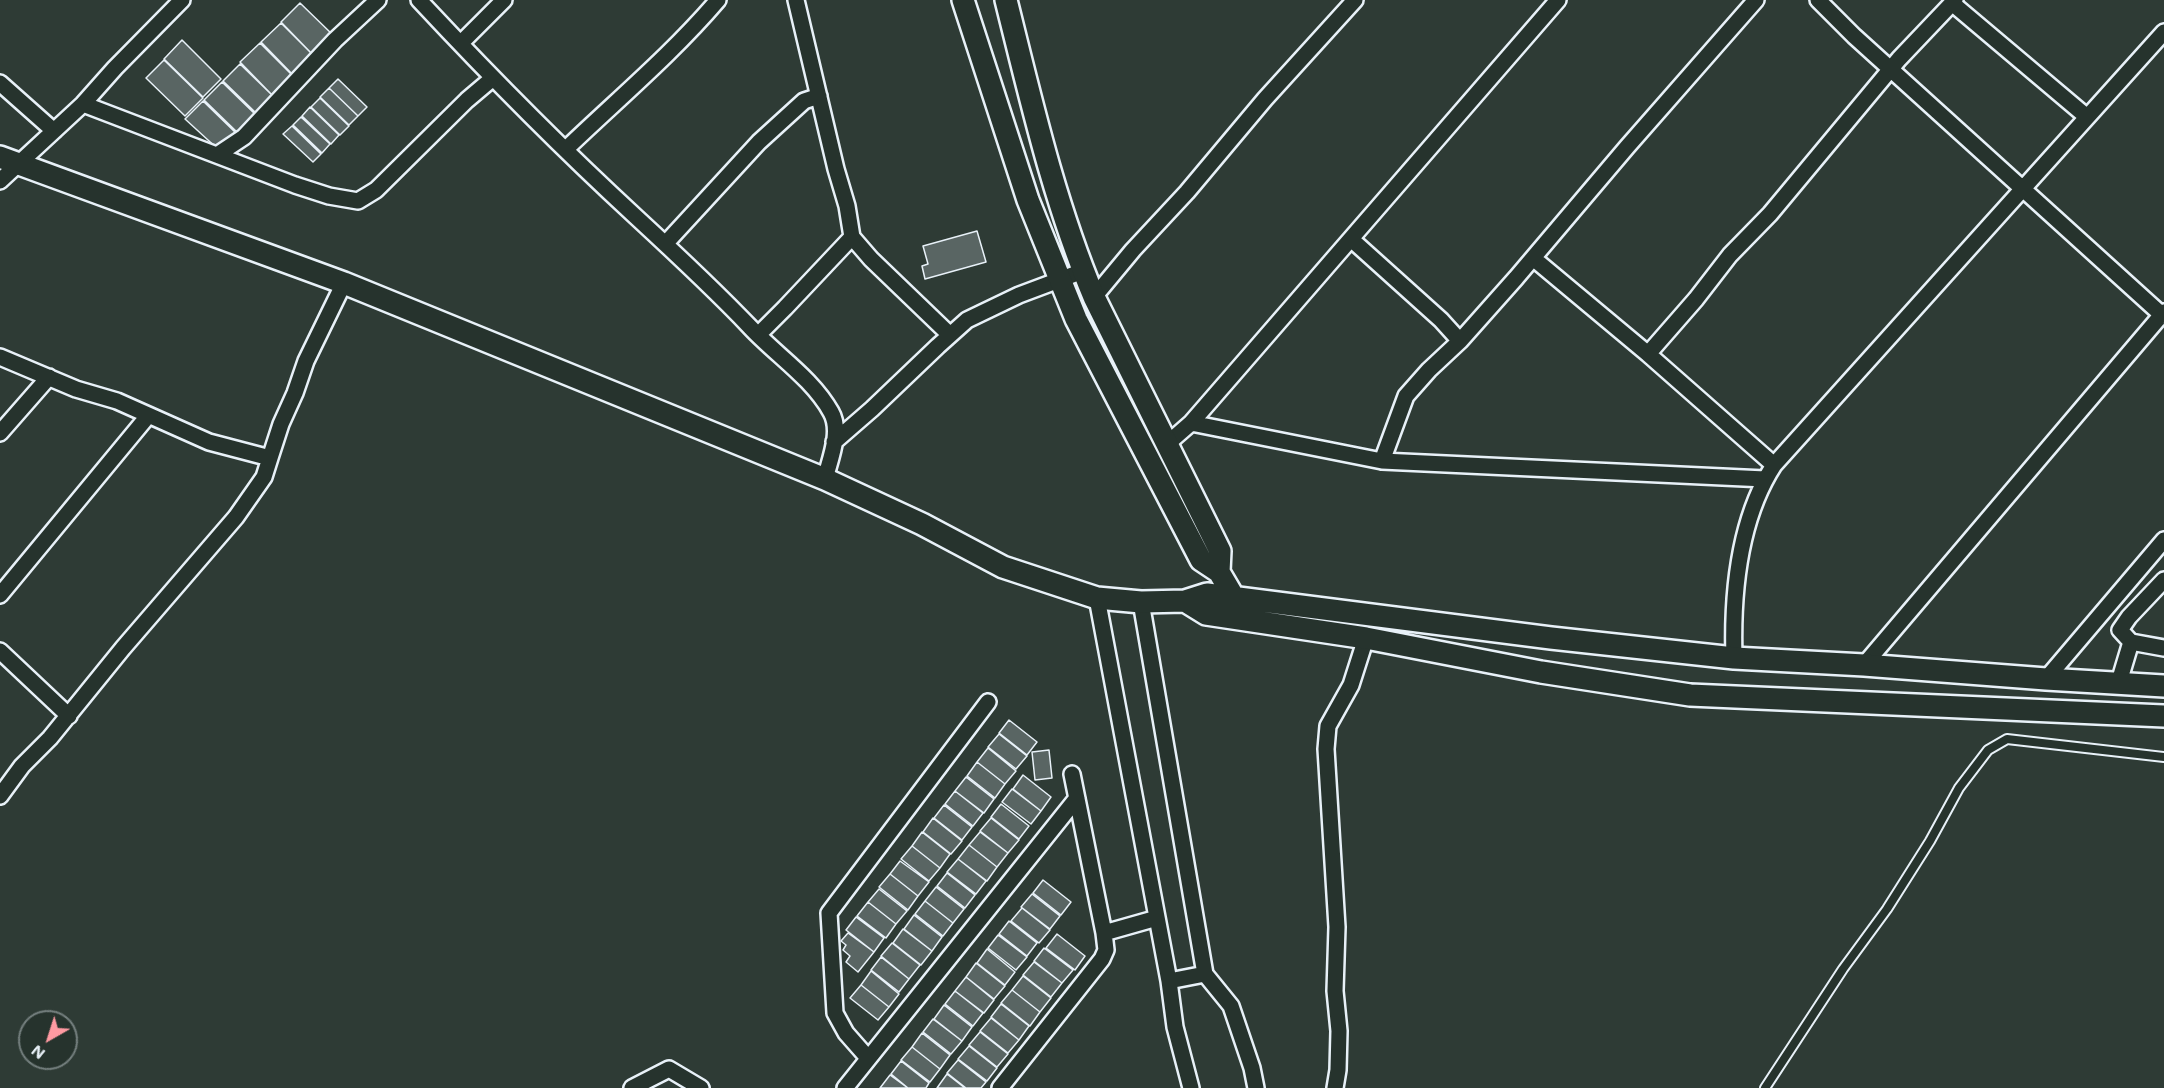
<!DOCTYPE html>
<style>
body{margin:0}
#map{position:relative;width:2164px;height:1088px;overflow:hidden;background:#2e3b35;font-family:Mali,sans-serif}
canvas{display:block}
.north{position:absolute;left:18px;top:1010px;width:60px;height:60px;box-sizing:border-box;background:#26332d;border:2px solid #747f7e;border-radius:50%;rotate:219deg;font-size:16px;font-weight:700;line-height:24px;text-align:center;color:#e8f1f8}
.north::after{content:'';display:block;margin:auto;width:21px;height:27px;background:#ff9aa2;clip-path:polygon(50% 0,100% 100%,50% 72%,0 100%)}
</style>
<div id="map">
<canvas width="2164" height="1088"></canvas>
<div class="north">N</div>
</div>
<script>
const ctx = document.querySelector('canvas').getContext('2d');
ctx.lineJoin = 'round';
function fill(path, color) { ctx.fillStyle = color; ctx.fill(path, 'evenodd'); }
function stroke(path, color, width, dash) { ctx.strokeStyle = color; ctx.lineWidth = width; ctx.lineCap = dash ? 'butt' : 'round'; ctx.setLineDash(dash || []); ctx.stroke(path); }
const building = new Path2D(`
 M300 3 334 36 314 56 281 22Z
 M281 23 314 56 294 76 261 42Z
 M182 40 221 79 203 97 164 59Z
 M260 43 293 76 273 96 240 62Z
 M164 60 203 98 185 116 146 78Z
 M240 64 273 96 256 113 223 81Z
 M338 79 367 107 358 116 329 88Z
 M222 82 257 116 239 134 204 100Z
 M329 88 358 116 349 125 320 97Z
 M320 98 349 126 340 135 311 107Z
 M203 101 238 135 220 151 185 119Z
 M310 107 339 135 331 144 302 116Z
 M301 117 330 144 322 153 293 125Z
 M292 126 321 154 313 162 283 134Z
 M977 231 986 262 925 279 922 266 928 264 923 246Z
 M1009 720 1037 742 1027 755 999 733Z
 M999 734 1027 756 1016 769 988 747Z
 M988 748 1016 771 1005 784 977 762Z
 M1049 750 1052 778 1035 780 1032 752Z
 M977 762 1005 784 995 798 967 776Z
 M1023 775 1051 797 1041 811 1013 789Z
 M966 777 994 799 984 813 955 791Z
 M1012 789 1041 811 1031 824 1002 802Z
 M955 791 983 813 973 826 945 804Z
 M1001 804 1029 826 1019 839 991 817Z
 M944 805 972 827 962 840 934 818Z
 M933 818 962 841 951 854 923 832Z
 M991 818 1019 840 1008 853 980 831Z
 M922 832 950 854 940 868 912 846Z
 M980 832 1008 853 997 867 969 845Z
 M969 845 997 867 987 881 958 859Z
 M912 846 940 868 929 881 901 859Z
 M958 859 986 881 976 894 947 872Z
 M900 861 929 882 918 896 890 874Z
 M947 873 975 895 965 908 937 886Z
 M890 874 918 896 908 910 879 887Z
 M1043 880 1071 902 1061 915 1033 893Z
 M936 887 964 909 953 923 925 901Z
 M879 889 907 911 896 924 868 902Z
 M1032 894 1060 916 1050 929 1021 907Z
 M925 901 953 923 943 936 915 914Z
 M868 902 896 924 886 938 857 916Z
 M1022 908 1050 930 1039 943 1011 921Z
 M914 915 942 937 932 951 904 929Z
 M856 917 884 938 874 952 846 930Z
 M1009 921 1037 943 1027 956 999 934Z
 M903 929 932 951 921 965 893 943Z
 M848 933 874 952 858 972 846 962 850 956 843 950 846 945 841 941Z
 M1057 934 1085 956 1075 970 1046 948Z
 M998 935 1027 957 1016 970 988 948Z
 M892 943 920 965 909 979 881 956Z
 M1044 948 1073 970 1062 983 1034 961Z
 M987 949 1015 972 1005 985 977 963Z
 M881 957 909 979 899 992 871 970Z
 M1034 962 1062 983 1051 997 1023 975Z
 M976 963 1005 986 994 999 966 977Z
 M871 971 899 994 889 1007 861 985Z
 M1023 976 1051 998 1040 1012 1012 990Z
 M966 977 994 1000 984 1013 955 991Z
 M861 985 889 1007 878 1020 850 998Z
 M1012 990 1040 1012 1030 1026 1001 1003Z
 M955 991 983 1013 973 1026 945 1004Z
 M1001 1004 1029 1026 1019 1040 991 1017Z
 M944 1005 972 1027 962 1041 934 1019Z
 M991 1018 1019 1040 1008 1053 980 1031Z
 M933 1019 962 1041 951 1054 923 1032Z
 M980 1032 1008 1054 997 1067 969 1045Z
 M922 1033 950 1055 940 1069 912 1047Z
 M969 1046 997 1068 987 1081 958 1059Z
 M912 1047 940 1069 930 1082 901 1060Z
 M958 1060 986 1082 981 1088H966L947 1073Z
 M901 1061 929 1083 926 1088H908L891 1074Z
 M947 1074 965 1088H937Z
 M890 1075 908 1088H880Z`);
fill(building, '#596563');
stroke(building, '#e8f1f8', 1.5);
const lane = new Path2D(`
 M1765 1088 1843 969 1887 909 1930 841 1959 788 1988 750 2007 739 2164 757`);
const street = new Path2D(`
 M419 0C488 74 560 147 635 216 674 252 713 288 750 327 776 355 812 378 831 412 842 431 830 459 825 479
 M796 0 836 169 847 206 852 237 871 259 950 335
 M1818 0 1854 36 2162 315
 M1952 3 2087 117
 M461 43 504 0
 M0 83 54 131
 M83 104 295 185 329 196 358 201 376 190 467 100 493 78
 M566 149C617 100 672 54 718 0
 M217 155 244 137 335 40 378 0
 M0 181 83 104 115 68 182 0
 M1351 239 1441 320 1460 341
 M666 243 759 142 804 101 819 96
 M1533 258 1648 354 1774 465
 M1094 297 1133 250 1187 192 1265 99 1355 0
 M758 335 785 308 852 237
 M1648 354 1696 299 1730 255 1770 214 1899 59 1955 0
 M0 357 76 389 117 401 209 442 270 458 281 424 295 393 306 361 344 283
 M1191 423 1558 0
 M0 433 49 377
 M834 442 872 409 938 346 967 320 1019 295 1083 271
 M1167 444 1191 423 1382 461 1765 479
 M1382 461 1406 396 1429 370 1460 341 1516 278 1627 147 1756 0
 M2164 580 2129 617 2120 630 2131 642 2164 648
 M0 595 148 416
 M1097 598 1169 981 1175 1027 1191 1088
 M1141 602 1205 974 1231 1006 1252 1068 1256 1088
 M0 651 69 716
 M1734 658C1732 595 1739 519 1774 465L2164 32
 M1864 665 2164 312
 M2046 679 2164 540
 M2119 682 2131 642
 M0 796 22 766 50 738 123 648 236 517 264 477 270 458
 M1104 933 1157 918
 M1169 981 1205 974
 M868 1058 846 1033 835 1013 829 913 988 702
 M632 1088 669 1069 701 1088
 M845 1088 1077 798
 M1000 1088 1102 959 1106 950 1104 933 1072 774
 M1335 1088 1338 1070 1339 1031 1335 991 1337 927 1326 749 1328 726 1351 685 1366 638`);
const secondary = new Path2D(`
 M963 0 1028 200 1076 319 1201 560 1219 572 1239 606
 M1006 0C1031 100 1054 202 1094 297L1220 551 1219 572
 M0 157 344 283 825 479 922 524 1003 567 1097 598 1141 602 1185 601 1207 594 1551 638 1734 658 1864 665 2046 679 2164 686
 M1185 601 1206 614 1366 638 1541 672 1690 695 2164 716`);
stroke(lane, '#e8f1f8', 12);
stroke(street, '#e8f1f8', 20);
stroke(secondary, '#e8f1f8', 26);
stroke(lane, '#26332d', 8);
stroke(street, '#26332d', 15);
stroke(secondary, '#26332d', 21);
</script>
